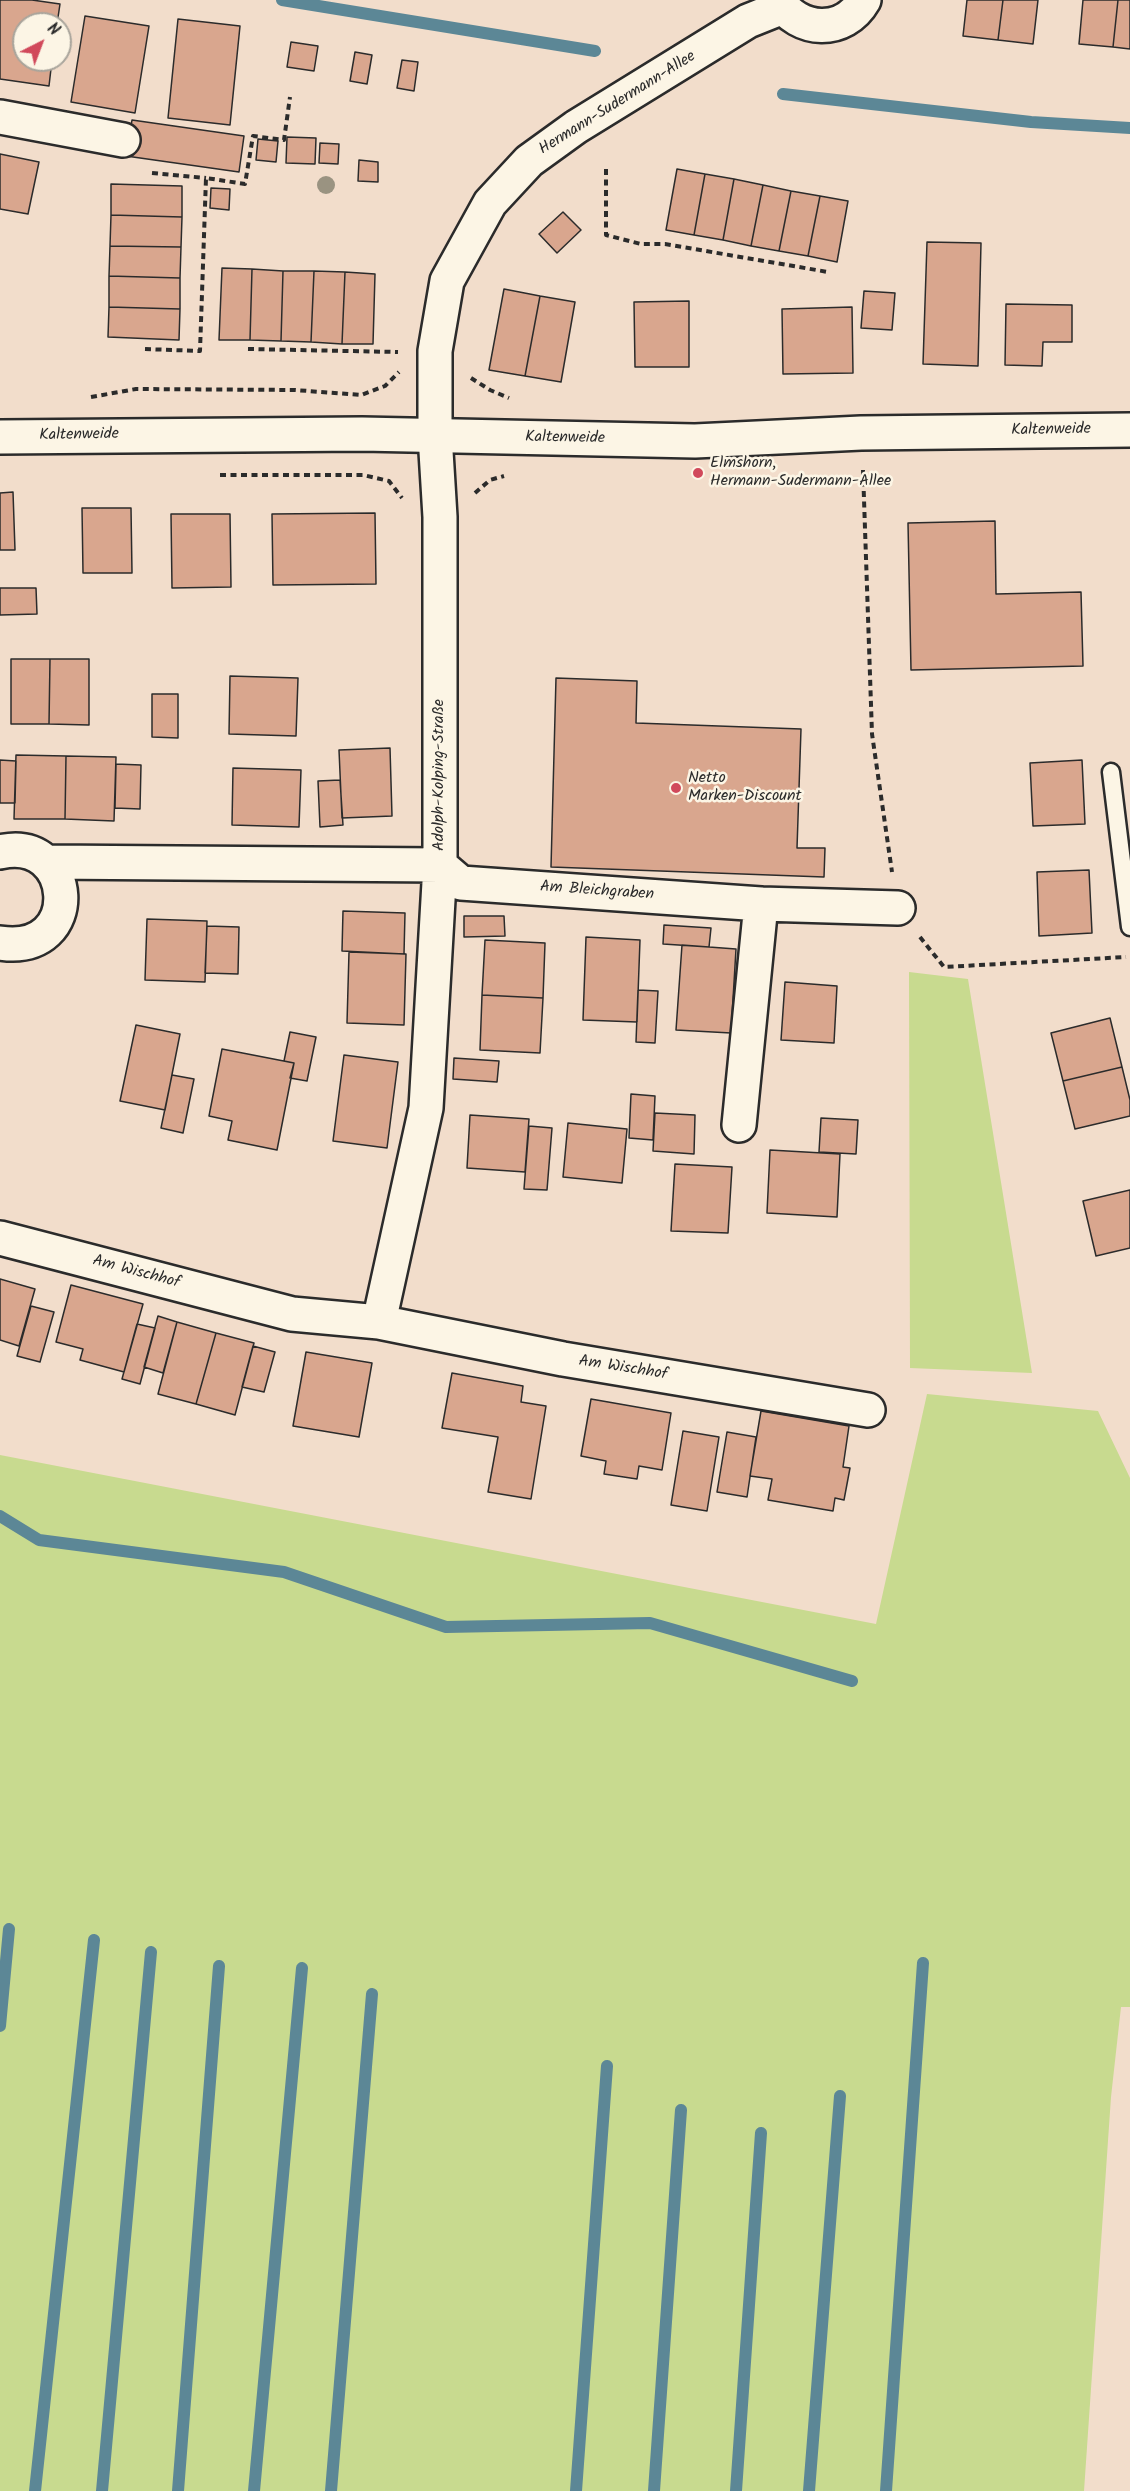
<!DOCTYPE html>
<meta charset="utf-8">
<style>
body{margin:0}
#map{position:relative;width:1130px;height:2491px;overflow:hidden;background:#f2ddcb;font-family:Kalam,sans-serif}
canvas{display:block}
.north{position:absolute;left:12px;top:12px;width:60px;height:60px;box-sizing:border-box;background:#fcf5e5;border:2px solid #a8a49b;border-radius:50%;rotate:42deg;font-size:16px;font-weight:700;line-height:24px;text-align:center;color:#2b2b2b}
.north::after{content:'';display:block;margin:auto;width:21px;height:27px;background:#d1495b;clip-path:polygon(50% 0,100% 100%,50% 72%,0 100%)}
</style>
<div id="map">
<canvas width="1130" height="2491"></canvas>
<div class="north">N</div>
</div>
<script>
const ctx = document.querySelector('canvas').getContext('2d');
ctx.lineJoin = 'round';
function fill(path, color) { ctx.fillStyle = color; ctx.fill(path, 'evenodd'); }
function stroke(path, color, width, dash) { ctx.strokeStyle = color; ctx.lineWidth = width; ctx.lineCap = dash ? 'butt' : 'round'; ctx.setLineDash(dash || []); ctx.stroke(path); }
function label(font, color, halo, rows, align = 'center') {
  ctx.font = font + ' Kalam,sans-serif'; ctx.lineWidth = 5; ctx.setLineDash([]); ctx.textBaseline = 'middle'; ctx.strokeStyle = halo; ctx.fillStyle = color; for (const [text, x, y, turn = 0] of rows) {
    ctx.save(); ctx.translate(x, y); ctx.rotate((+turn || 0) * Math.PI / 180); ctx.textAlign = isNaN(turn) ? turn : align; if (halo) ctx.strokeText(text, 0, 0); ctx.fillText(text, 0, 0); ctx.restore();
  }
}
fill(new Path2D(`
 M909 972 968 979 1032 1373 910 1368Z
 M927 1394 1098 1411 1130 1478V2007H1121L1111 2097 1084 2491H0V1455L876 1624Z`), '#c8da8f');
stroke(new Path2D(`
 M282 0 595 51
 M783 94 1031 122 1130 128
 M0 1516 39 1540 284 1572 446 1627 650 1623 852 1681
 M0 2026 9 1929
 M35 2491 94 1940
 M102 2491 151 1952
 M178 2491 219 1966
 M254 2491 302 1968
 M331 2491 372 1994
 M576 2491 607 2066
 M654 2491 681 2110
 M736 2491 761 2133
 M809 2491 840 2096
 M886 2491 923 1963`), '#5c8796', 12);
const building = new Path2D(`
 M0 0H32L60 4 57 24H24V60H52L49 86 0 79Z
 M967 0H1003L998 40 963 36Z
 M1003 0H1038L1033 44 998 40Z
 M1083 0H1118L1113 47 1079 44Z
 M1118 0H1130V49L1113 47Z
 M85 16 149 26 135 113 71 102Z
 M178 19 240 26 230 125 168 118Z
 M291 42 318 46 314 71 287 67Z
 M355 52 372 55 367 84 350 81Z
 M402 60 418 62 414 91 397 88Z
 M132 120 244 136 239 172 126 156Z
 M287 137 316 138 315 164 286 163Z
 M258 139 278 141 276 162 256 160Z
 M320 143 339 144 338 164 319 163Z
 M0 154 39 162 28 214 0 209Z
 M359 160 378 162V182L358 181Z
 M677 169 705 174 694 235 666 230Z
 M705 174 734 179 723 240 694 235Z
 M734 179 763 185 751 246 723 240Z
 M111 184 182 186V217L111 215Z
 M763 185 791 191 779 251 751 246Z
 M211 188 230 189 229 210 210 208Z
 M791 191 820 196 808 256 779 251Z
 M820 196 848 201 837 262 808 256Z
 M563 212 581 230 557 253 539 234Z
 M111 215 182 217 181 247 110 246Z
 M927 242 981 243 978 366 923 364Z
 M110 246 181 247 180 278 109 276Z
 M222 268 252 269 250 340H219Z
 M252 269 283 271 281 341 250 340Z
 M283 271H314L311 342 281 341Z
 M314 271 345 272 342 344 311 342Z
 M345 272 375 274 373 344H342Z
 M109 276 180 278V309L109 307Z
 M504 289 540 296 525 376 489 370Z
 M864 291 895 293 892 330 861 328Z
 M540 296 575 302 561 382 525 376Z
 M689 301V367H635L634 302Z
 M1006 304 1072 305V342H1043L1042 366 1005 365Z
 M109 307 180 309 179 340 108 337Z
 M852 307 853 373 783 374 782 309Z
 M13 492 15 550H0V493Z
 M82 508H131L132 573H83Z
 M375 513 376 584 273 585 272 514Z
 M171 514H230L231 587 172 588Z
 M995 521 996 594 1081 592 1083 666 911 670 908 523Z
 M0 588H36L37 614 0 615Z
 M11 659H50L49 724H11Z
 M50 659H89V725L49 724Z
 M230 676 298 678 296 736 229 734Z
 M556 678 637 681 636 723 801 729 797 848H825L824 877 551 867Z
 M152 694H178V738L152 737Z
 M390 748 392 816 342 818 339 750Z
 M16 755 66 756 65 819H14Z
 M66 756 116 757 114 821 65 819Z
 M0 760 16 761 15 803H0Z
 M1082 760 1085 824 1033 826 1030 763Z
 M116 764 141 765 140 809 115 808Z
 M233 768 301 770 299 827 232 825Z
 M340 780 343 825 320 827 318 781Z
 M1089 870 1092 933 1039 936 1037 872Z
 M343 911 405 913 404 954 342 951Z
 M464 916H504L505 936 464 937Z
 M147 919 207 921 205 982 145 980Z
 M664 925 711 928 709 947 663 944Z
 M207 926 239 927 238 974 205 973Z
 M586 937 640 940 637 1022 583 1020Z
 M485 940 545 943 543 998 482 995Z
 M682 945 736 949 731 1033 676 1030Z
 M349 952 406 954 404 1025 347 1023Z
 M785 982 837 986 834 1043 781 1040Z
 M638 990 658 991 655 1043 636 1042Z
 M482 995 543 998 540 1053 480 1050Z
 M1110 1018 1122 1067 1063 1081 1051 1033Z
 M136 1025 180 1034 165 1110 120 1101Z
 M290 1032 316 1037 307 1081 290 1078 294 1063 284 1061Z
 M222 1049 294 1063 277 1150 228 1140 232 1121 209 1116Z
 M344 1055 398 1062 387 1148 333 1141Z
 M454 1058 499 1061 497 1082 453 1079Z
 M1122 1067 1130 1100V1116L1075 1129 1063 1081Z
 M172 1075 194 1079 183 1133 161 1128Z
 M631 1094 655 1096 653 1140 629 1138Z
 M655 1113 695 1115 694 1154 653 1151Z
 M470 1115 529 1119 525 1172 467 1168Z
 M821 1118 858 1120 856 1154 819 1152Z
 M568 1123 627 1129 622 1183 563 1177Z
 M529 1126 552 1128 547 1190 524 1189Z
 M770 1150 840 1154 837 1217 767 1213Z
 M675 1164 732 1167 728 1233 671 1231Z
 M1130 1190V1248L1096 1256 1083 1201Z
 M0 1279 35 1289 19 1346 0 1340Z
 M71 1285 143 1304 124 1372 80 1360 83 1349 56 1342Z
 M31 1306 54 1312 40 1362 17 1356Z
 M158 1316 177 1322 163 1373 144 1367Z
 M177 1322 216 1333 196 1404 158 1394Z
 M137 1324 155 1328 140 1384 122 1379Z
 M216 1333 254 1343 235 1415 196 1404Z
 M253 1346 275 1352 264 1392 242 1387Z
 M306 1352 372 1363 359 1437 293 1426Z
 M452 1373 523 1386 521 1402 546 1406 531 1499 488 1492 498 1437 442 1428Z
 M591 1399 671 1413 662 1470 639 1466 637 1479 604 1474 606 1461 581 1456Z
 M761 1411 849 1426 843 1467 850 1468 844 1500 835 1498 833 1511 768 1500 772 1479 750 1476Z
 M683 1431 719 1437 707 1511 671 1505Z
 M727 1432 756 1437 747 1497 717 1492Z`);
fill(building, '#d9a68e');
stroke(building, '#2b2b2b', 1.5);
const lane = new Path2D(`
 M1111 772 1130 927`);
const street = new Path2D(`
 M778 0C799 33 844 35 864 0
 M0 117 123 140
 M0 852C76 834 86 956 0 943
 M47 862 440 865V517L435 435V351L447 281 490 203 529 161 576 127 748 21 783 7
 M440 865 461 883 761 904 898 908
 M739 1125 761 904
 M0 1238 292 1314 379 1322 563 1359 868 1410
 M379 1322 426 1108 440 865`);
const secondary = new Path2D(`
 M0 437 362 434 695 441 861 433 1130 430`);
stroke(lane, '#2b2b2b', 21);
stroke(street, '#2b2b2b', 38);
stroke(secondary, '#2b2b2b', 38);
stroke(new Path2D(`
 M606 169V235L641 244H665L828 272
 M152 173 206 178
 M145 349 200 351 206 178 245 184 253 136 284 140 290 97
 M248 349 398 352
 M471 378 490 390 509 398
 M91 397 136 389 295 390 361 395 385 386 399 372
 M863 470 872 734 892 872
 M220 475H363L389 481 402 498
 M475 493 490 480 504 476
 M920 937 944 967 1126 957`), '#2b2b2b', 4, [6, 4.5]);
stroke(lane, '#fcf5e5', 16);
stroke(street, '#fcf5e5', 33);
stroke(secondary, '#fcf5e5', 33);
ctx.fillStyle = '#9a9381';
for (const [x, y] of [
 [326,185]
]) { ctx.beginPath(); ctx.arc(x, y, 9, 0, 2 * Math.PI); ctx.fill(); }
for (const [x, y, r, color] of [
 [698,473,6,"#d1495b"],
 [676,788,6,"#d1495b"]
]) { const dot = new Path2D(); dot.arc(x, y, r, 0, 2 * Math.PI); ctx.fillStyle = color; ctx.fill(dot); stroke(dot, '#fcf5e5', 2); }
label('16px', '#2b2b2b', '#fcf5e5', [
 ["Hermann-Sudermann-Allee",618,104,-32],
 ["Kaltenweide",1051,431,-1],
 ["Kaltenweide",79,436,-1],
 ["Kaltenweide",565,439,1],
 ["Adolph-Kolping-Straße",440,775,-90],
 ["Am Bleichgraben",597,892,4],
 ["Am Wischhof",136,1273,15],
 ["Am Wischhof",623,1369,9]
]);
label('16px', '#2b2b2b', '#fcf5e5', [
 ["Elmshorn,",710,464],
 ["Hermann-Sudermann-Allee",710,482],
 ["Netto",688,779],
 ["Marken-Discount",688,797]
], 'left');
</script>
